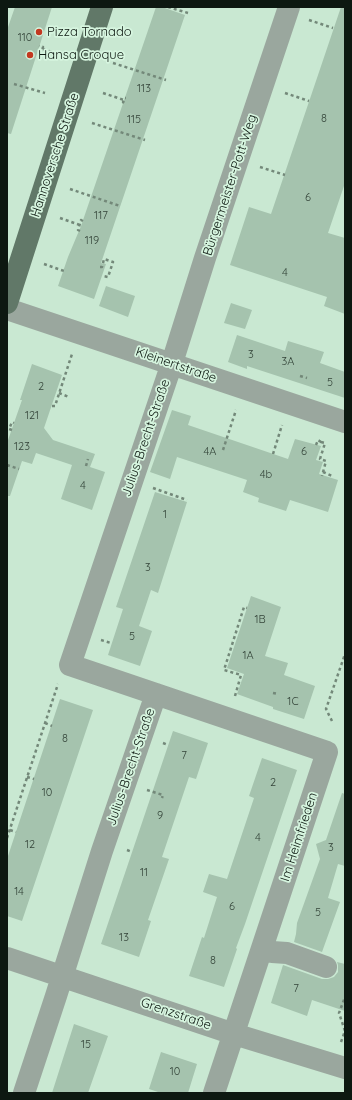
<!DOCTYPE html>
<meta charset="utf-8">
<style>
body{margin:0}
#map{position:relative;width:352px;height:1100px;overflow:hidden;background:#c9e8d2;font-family:Quicksand,sans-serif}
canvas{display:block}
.frame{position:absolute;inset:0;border:8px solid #0d1811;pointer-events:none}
</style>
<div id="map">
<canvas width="352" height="1100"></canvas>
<div class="frame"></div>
</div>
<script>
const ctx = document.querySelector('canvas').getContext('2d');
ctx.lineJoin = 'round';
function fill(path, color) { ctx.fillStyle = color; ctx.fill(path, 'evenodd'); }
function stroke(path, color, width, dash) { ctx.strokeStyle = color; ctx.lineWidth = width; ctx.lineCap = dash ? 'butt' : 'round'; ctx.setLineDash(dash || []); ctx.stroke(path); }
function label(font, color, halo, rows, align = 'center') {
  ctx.font = font + ' Quicksand,sans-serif'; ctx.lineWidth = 3.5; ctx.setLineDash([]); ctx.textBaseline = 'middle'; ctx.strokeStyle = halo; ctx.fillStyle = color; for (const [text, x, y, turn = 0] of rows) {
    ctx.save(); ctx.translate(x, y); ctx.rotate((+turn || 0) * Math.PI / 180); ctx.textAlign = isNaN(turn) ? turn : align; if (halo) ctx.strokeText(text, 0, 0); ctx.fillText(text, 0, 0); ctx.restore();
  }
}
fill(new Path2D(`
 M15 7H52L11 134 7 133V30Z
 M156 7H162L185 15 101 263 106 264 94 299 58 286 68 257 81 226Z
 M341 7H345V183L328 233 345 238V314L324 306 327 297 230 265 249 207 271 214Z
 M106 286 135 296 128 317 99 306Z
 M231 303 252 310 245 329 224 323Z
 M237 335 285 351 288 341 324 352 320 363 345 372V398L247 366V369L228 362Z
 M32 364 62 375 44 428 53 440 95 454 90 467 105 472 92 510 61 499 72 465 36 453 32 464 22 461 10 496H7V443L22 400H20Z
 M172 410 191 416 188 425 288 459 295 439 321 446 316 460 323 462 319 474 338 480 328 512 290 500 286 511 258 502 259 498 243 492 247 480 177 457 170 479 150 472Z
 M155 492 187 502 158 593 151 590 139 626 152 631 140 666 108 655 123 609 116 607Z
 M251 596 281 607 265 656 288 663 284 675 315 686 304 719 273 709V707L237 694 244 674 227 668Z
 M60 699 93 710 22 921 7 916V859Z
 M173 731 208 743 196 779 189 777 162 857 169 859 148 920 151 921 139 957 101 944Z
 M262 758 297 770 245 924 236 948 237 949 224 987 189 976 202 937 204 938 217 897 203 892 209 874 227 879 254 798 249 796Z
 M342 793 345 794V866L338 864 328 898 340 902 322 952 294 942 296 934 297 923 320 859 316 844 326 840Z
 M337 962 345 964V1011L312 1000 307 1016 271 1003 283 965 322 979H328L334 977 338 972V965Z
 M74 1024 108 1036 88 1093H52Z
 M161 1052 197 1064 188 1093H161L149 1089Z`), '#a5c3ae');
stroke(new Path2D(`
 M168 7 188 13
 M309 20 333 28
 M43 49 58 54
 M38 50 42 51 43 47 39 46
 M113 63 166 80
 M14 84 45 93
 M103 93 124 100
 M285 93 309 101
 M124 103 123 102 125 98H126
 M92 123 145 140
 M260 167 285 175
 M70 189 120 206
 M60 218 80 225
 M80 231 78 230 81 220 83 221
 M44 264 64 271
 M100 267H102L104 259 113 262 108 277 103 276
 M300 376 307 378
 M59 393 69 397
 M52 406H55L72 354
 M12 430 9 429 12 422 14 423
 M321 442 325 443 320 459 326 461 322 476
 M316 445 318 440 321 442 322 441
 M223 450 236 410
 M273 454 282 425
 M7 465 19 469
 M86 466 88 459
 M323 472 332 476
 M153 488 187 500
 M101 640 111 643
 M273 693 278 694
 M235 696 241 675 224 670 244 607 247 608
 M332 721 326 709 345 654
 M45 723 52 726
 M163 743 168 745
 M27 777 34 779
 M147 790 163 795 162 798
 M10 830 16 832
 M7 838 58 684
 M127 850 132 852
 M341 1042 345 1031 339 1013 345 997`), '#738879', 2.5, [3, 3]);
stroke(new Path2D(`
 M7 309 345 422
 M262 949 272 952 287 953 326 967
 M7 958 234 1034 345 1068
 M24 1093 56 996 102 851 156 694
 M214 1093 327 752 70 665 172 363 205 258 289 7`), '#9aa79e', 22);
stroke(new Path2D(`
 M7 303 102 7`), '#617868', 22);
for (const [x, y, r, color] of [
 [39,32,4,"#c33820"],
 [30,55,4,"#c33820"]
]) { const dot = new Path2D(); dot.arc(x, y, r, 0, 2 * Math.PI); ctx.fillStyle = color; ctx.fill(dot); stroke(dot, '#d6f5df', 1.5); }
label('11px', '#334338', null, [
 ["110",25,38],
 ["113",144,89],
 ["8",324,119],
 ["115",134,120],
 ["6",308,198],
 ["117",101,216],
 ["119",92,241],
 ["4",285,273],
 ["3",251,355],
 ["3A",288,362],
 ["5",330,383],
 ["2",41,387],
 ["121",32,416],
 ["123",22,447],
 ["4A",210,452],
 ["6",304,452],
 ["4b",266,475],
 ["4",83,486],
 ["1",165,515],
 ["3",148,568],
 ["1B",260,620],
 ["5",132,637],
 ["1A",248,656],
 ["1C",293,702],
 ["8",65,739],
 ["7",184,756],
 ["2",273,783],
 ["10",47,793],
 ["9",160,816],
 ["4",258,838],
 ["12",30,845],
 ["3",331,848],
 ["11",144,873],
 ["14",19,892],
 ["6",232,907],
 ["5",318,913],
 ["13",124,938],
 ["8",213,961],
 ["7",296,989],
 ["15",86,1045],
 ["10",175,1072]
]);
label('13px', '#0d1811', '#d6f5df', [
 ["Pizza Tornado",47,32],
 ["Hansa Croque",38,55]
], 'left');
label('13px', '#0d1811', '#d6f5df', [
 ["Hannoversche Straße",55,155,-72],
 ["Bürgermeister-Pott-Weg",230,185,-72],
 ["Kleinertstraße",176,365,19],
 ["Julius-Brecht-Straße",146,438,-71],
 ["Julius-Brecht-Straße",131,767,-71],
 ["Im Heimfrieden",299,837,-72],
 ["Grenzstraße",176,1014,19]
]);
</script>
